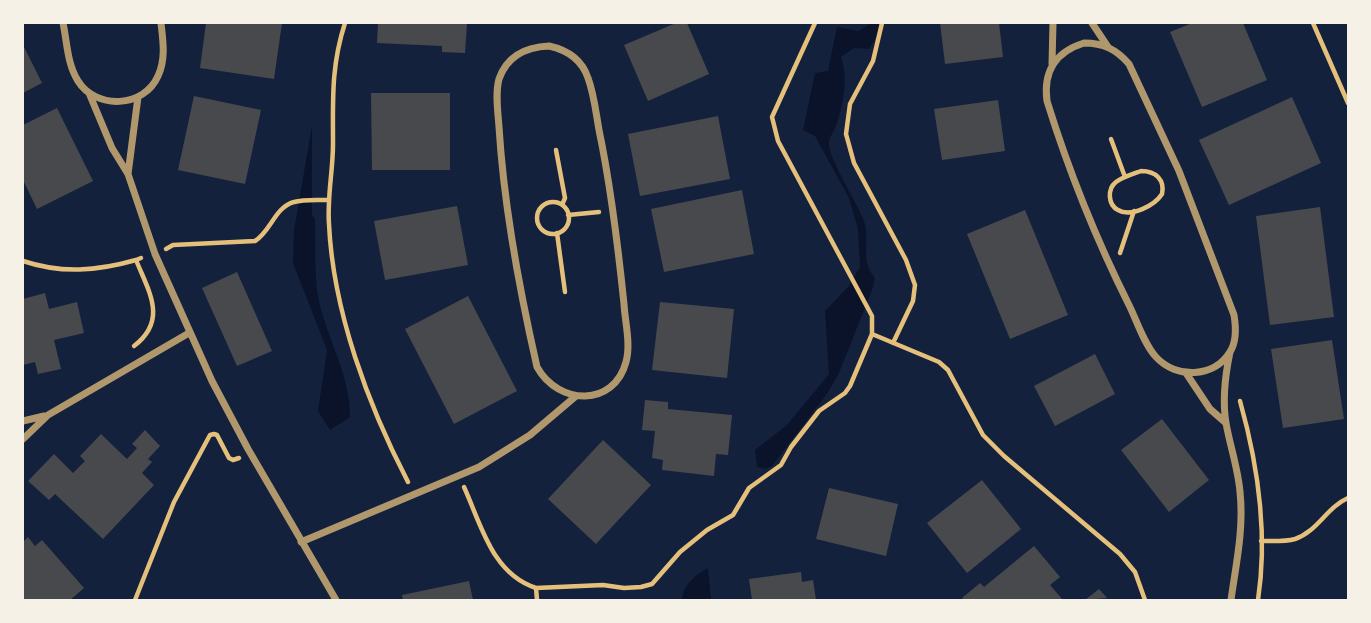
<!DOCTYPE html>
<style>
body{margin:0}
#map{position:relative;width:1371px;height:623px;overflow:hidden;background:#14213d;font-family:Overpass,sans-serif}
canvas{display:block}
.frame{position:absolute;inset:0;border:24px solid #f6f1e7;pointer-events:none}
</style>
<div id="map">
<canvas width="1371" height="623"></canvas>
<div class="frame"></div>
</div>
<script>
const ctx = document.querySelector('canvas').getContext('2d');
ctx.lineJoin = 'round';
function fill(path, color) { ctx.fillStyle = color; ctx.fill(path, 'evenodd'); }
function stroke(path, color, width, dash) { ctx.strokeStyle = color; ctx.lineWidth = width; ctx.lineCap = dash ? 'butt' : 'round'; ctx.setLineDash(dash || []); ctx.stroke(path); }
fill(new Path2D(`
 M871 23H880L877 36 869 49 854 48 841 57C849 79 843 105 836 126 834 131 830 136 829 141 826 155 858 204 864 221 871 241 859 260 875 278L872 290 839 373 827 394 772 466 765 469 757 467 755 450 787 425 829 374 825 311 849 286 860 267 858 229 849 198 815 136 803 130 815 73 828 71 837 27 859 31Z
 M312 126V215L315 219C316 243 314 278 319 301 328 341 350 374 350 417L330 430 318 411 327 350 293 263 294 230Z
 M708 568 711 600H682C683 585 695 575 708 568Z`), '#0b132b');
fill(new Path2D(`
 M206 23H282L274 79 200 68Z
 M378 23 467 24 465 53 442 52V46L377 43Z
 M676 23H687L709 74 648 101 624 45Z
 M940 23H999L1003 57 945 64Z
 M1192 23H1243L1267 80 1202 107 1170 32Z
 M23 45 42 83 23 93Z
 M371 93H450V170H372Z
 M194 96 261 110 245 184 178 170Z
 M1292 97 1321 163 1229 205 1199 140Z
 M998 100 1005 151 942 160 934 109Z
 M57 108 93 181 37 209 23 180V125Z
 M718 116 730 179 640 196 628 134Z
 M742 190 754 254 664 272 651 209Z
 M457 206 468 265 385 280 374 221Z
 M1320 207 1334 317 1270 325 1256 216Z
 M1025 210 1068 315 1010 339 967 234Z
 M237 272 272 351 237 366 202 288Z
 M45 293 49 309 77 302 84 333 54 340 61 369 38 374 35 362 23 365V299Z
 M468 296 517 391 454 424 405 329Z
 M660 302 734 309 727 378 652 370Z
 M1332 340 1344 419 1283 428 1271 349Z
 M1095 354 1115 394 1055 426 1034 386Z
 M645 400 668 402V409L732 415 728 455 716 454 714 476 662 470 663 460 652 458 655 431 642 430Z
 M1162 419 1209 480 1169 512 1121 450Z
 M145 430 160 446 148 459 152 462 142 473 154 485 103 539 55 494 49 500 28 481 54 454 73 473 85 461 80 456 101 434 127 459 137 448 132 444Z
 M603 440 651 485 596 544 548 499Z
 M982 480 1021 529 967 573 927 523Z
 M829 488 898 504 886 556 816 539Z
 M28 537 35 546 42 540 84 588 70 600H23V542Z
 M1034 546 1060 577 1050 585 1063 600H964L962 598 980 583 984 587Z
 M801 572 802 582 813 580 816 600H752L749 579Z
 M469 581 473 600H403L402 595Z
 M1099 589 1107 598 1085 600Z`), '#48494c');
stroke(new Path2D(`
 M345 23C331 66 333 100 333 144 333 171 327 197 329 224 333 311 368 405 408 482
 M882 23 873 61 850 104 846 134 854 163 906 260 915 285 913 301 893 343
 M1313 23 1348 103
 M1111 139 1125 177
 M556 150 565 198 562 205
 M1141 171C1156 171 1165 180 1162 194 1155 205 1131 218 1118 210 1108 205 1107 189 1116 182 1123 177 1133 174 1141 171Z
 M537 218a16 16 0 1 1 32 0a16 16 0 1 1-32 0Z
 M568 215 599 212
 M557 233 565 292
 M166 249 173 245 255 241C271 231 275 207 294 202 304 199 317 200 328 200
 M1120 253 1134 211
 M23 261C62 274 97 271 136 260
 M872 334 939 362 948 370 983 435 1004 456 1120 554 1135 572 1145 600
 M134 346C168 320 149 292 136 260L141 258
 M1240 401C1258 465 1268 534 1258 600
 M464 487C481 524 492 574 536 588L603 585 624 588 641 587 652 584 680 552 707 530 733 515 749 488 781 465 791 447 819 411 845 393 850 386 872 334V316L778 141 772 117 815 23
 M1261 541C1272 541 1284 542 1295 539 1317 532 1327 507 1348 498
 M536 588 537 600
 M135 600 174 502 210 435 214 434 217 435 229 458 233 460 239 458`), '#e5c07b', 4.5);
stroke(new Path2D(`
 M63 23C67 41 67 64 78 81 96 110 144 108 158 76 166 59 163 41 161 23
 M1092 23 1108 47
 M1084 43C1103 43 1116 49 1129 64L1179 171 1234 315C1236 327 1237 341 1230 352 1214 378 1176 379 1156 357 1144 344 1137 321 1129 305 1096 239 1069 172 1047 101 1043 72 1055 52 1084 43Z
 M549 46C567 50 582 60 588 78 594 94 596 113 599 130 611 187 618 246 624 304 625 322 631 344 626 362 614 407 559 406 537 367 519 288 504 208 499 127 498 112 495 94 499 79 507 56 526 47 549 46Z
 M1052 64 1053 23
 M89 93 112 148 128 174 155 254 212 381 248 449 336 600
 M128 174 138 97
 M1230 352C1225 376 1222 399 1226 423 1230 446 1238 468 1240 492 1244 529 1236 564 1231 600
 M1186 373 1210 409 1226 423
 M23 421 44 416
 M23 439 48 415 189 333
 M301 542 479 467 530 435 576 396`), '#b1986c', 7);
</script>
